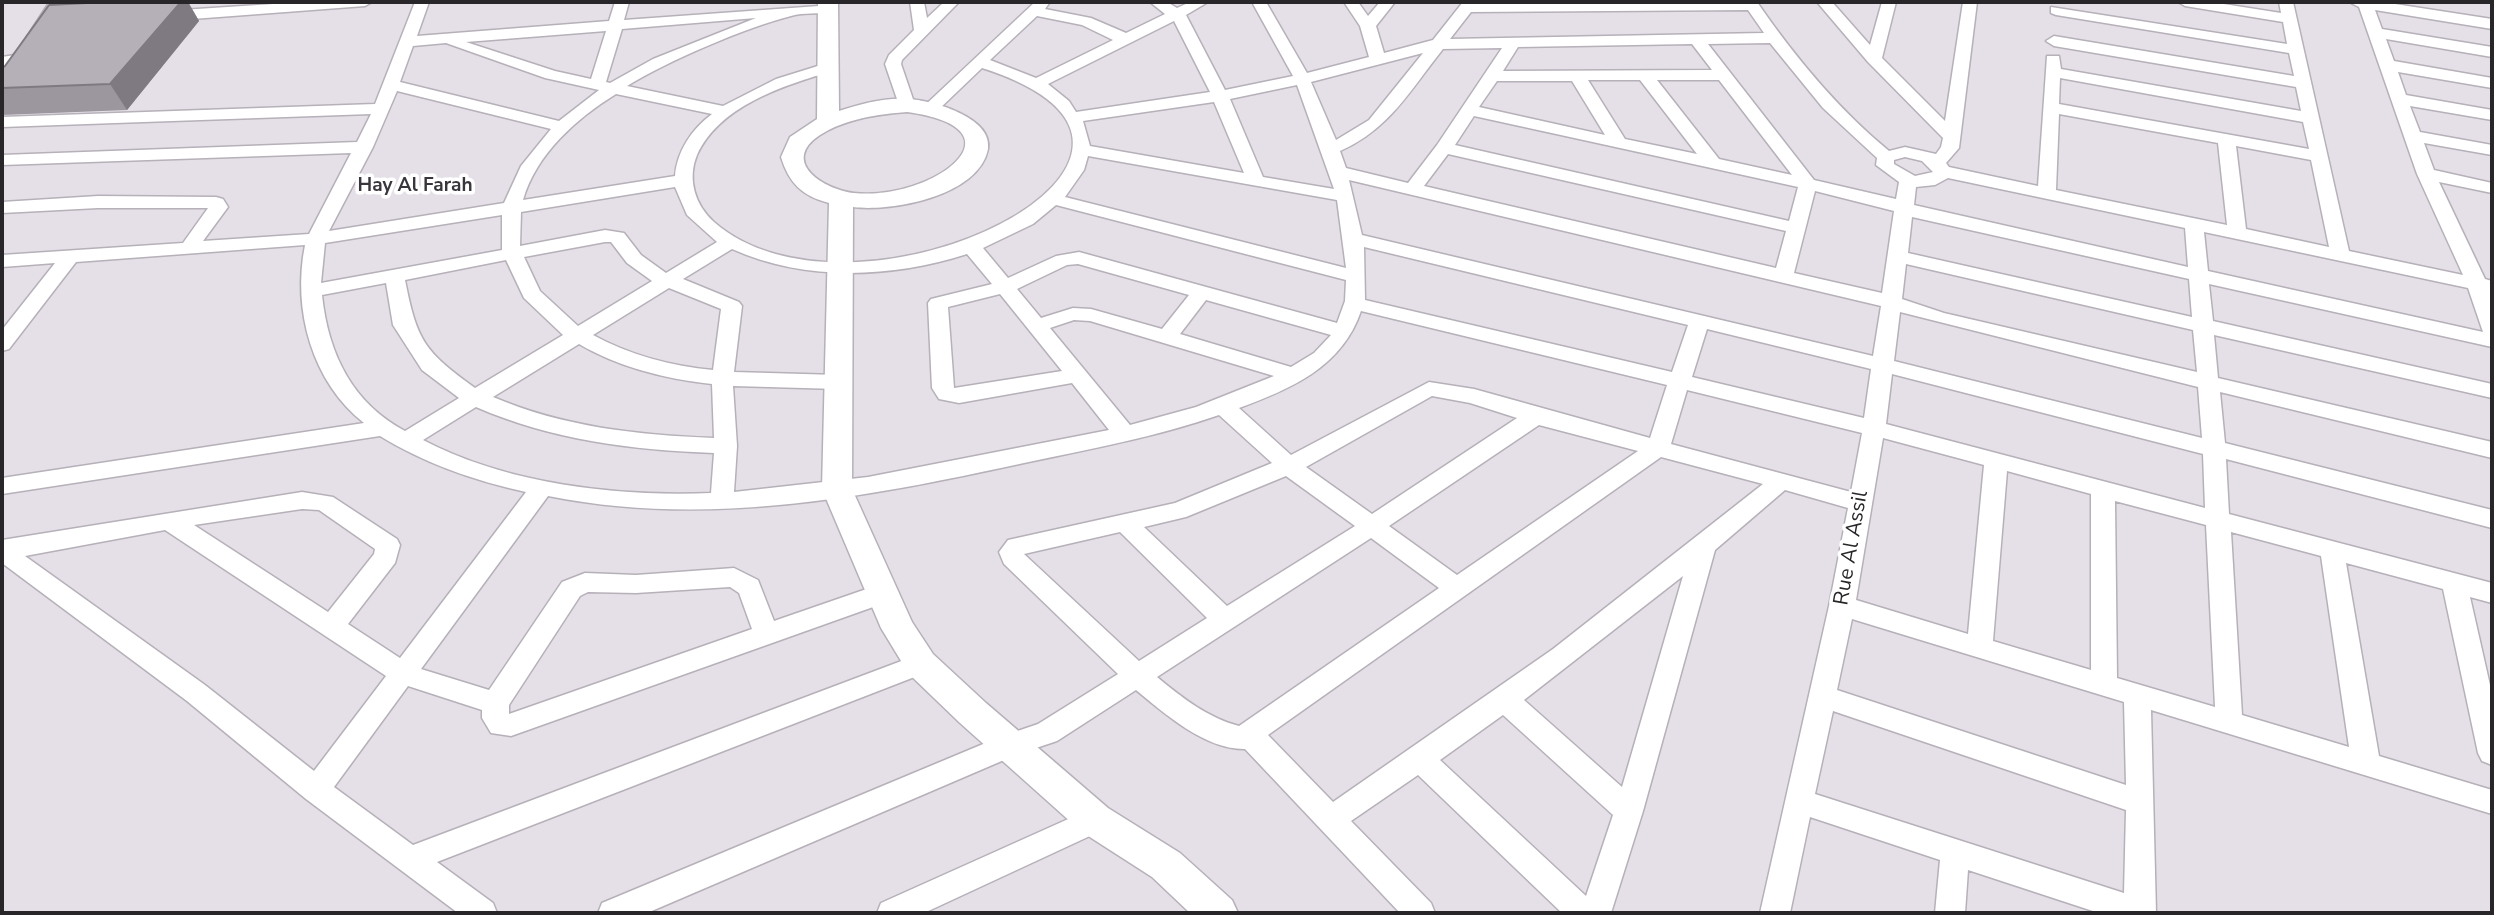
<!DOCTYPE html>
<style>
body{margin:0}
#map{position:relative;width:2494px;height:915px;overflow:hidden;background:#e5dfe8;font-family:"Nunito Sans",sans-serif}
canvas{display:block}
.frame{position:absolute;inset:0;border:4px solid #29262a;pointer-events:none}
</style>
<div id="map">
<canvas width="2494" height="915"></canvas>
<div class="frame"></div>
</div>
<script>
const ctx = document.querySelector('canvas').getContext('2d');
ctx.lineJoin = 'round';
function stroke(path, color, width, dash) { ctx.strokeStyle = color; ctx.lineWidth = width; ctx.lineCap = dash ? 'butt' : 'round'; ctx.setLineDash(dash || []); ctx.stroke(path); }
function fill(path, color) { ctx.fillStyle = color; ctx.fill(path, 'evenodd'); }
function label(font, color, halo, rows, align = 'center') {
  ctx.font = font + ' "Nunito Sans",sans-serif'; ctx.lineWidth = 7; ctx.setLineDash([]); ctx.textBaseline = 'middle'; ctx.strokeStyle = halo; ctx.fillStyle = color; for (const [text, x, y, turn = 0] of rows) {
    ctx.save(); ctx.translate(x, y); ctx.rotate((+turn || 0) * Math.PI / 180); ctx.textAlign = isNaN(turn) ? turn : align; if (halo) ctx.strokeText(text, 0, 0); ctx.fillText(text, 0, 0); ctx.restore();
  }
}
const minor = new Path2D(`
 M304 2H372L365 6 166 21 158 16 166 11Z
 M415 2H429L417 36 609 21 615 2H629L624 20 833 5V11C819 15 804 12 791 16 744 28 668 61 627 86L723 106 776 79 821 65H833V71C784 85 719 106 697 155 687 179 695 205 714 222 857 346 1249 153 982 68L936 112H924L922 108 1035 2H1050L1045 9 1091 18 1126 33 1165 14 1150 2H1167L1177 8 1190 2H1208L1186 15 1225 90 1293 76 1252 2H1266L1307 73 1369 57 1360 26 1344 2H1358L1368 16 1380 2H1395L1376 26 1384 53 1433 40 1463 2H1757C1795 57 1837 108 1889 151L1905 147 1936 154 1941 147 1943 138 1868 62 1817 2H1832L1870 45 1882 2H1896L1882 58 1945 121 1963 2H1977L1959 148 1946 163 1949 167 2038 186 2047 56H2059L2061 69 2301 111 2296 87 2054 46 2046 41 2054 36 2294 76 2289 53 2056 15 2051 13V7L2287 44 2283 22 2185 6 2178 2H2211L2281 13 2279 2H2293L2349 251 2463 275 2417 174 2359 7 2349 2H2382L2492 19V29L2375 10 2382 29 2492 47V57L2386 39 2394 61 2492 78V88L2398 72 2406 95 2492 110V120L2410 106 2420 132 2492 145V155L2424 143 2434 170 2492 183V193L2439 182 2485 279 2492 281V347L2209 284 2213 321 2492 384V398L2214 335 2218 378 2492 442V458L2220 392 2225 443 2492 510V528L2226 459 2229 514 2492 583V603L2470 597 2492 694V765L2482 761 2478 753 2443 589 2346 563 2379 756 2492 790V814L2151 710 2156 913H2099L1968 870 1965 913H1935L1940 860 1810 817 1790 913H1760L1829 606 1848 508 1785 490 1715 550 1643 811 1611 913H1562L1418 775 1351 821 1431 903 1435 913H1400L1245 749C1206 750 1165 714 1136 690L1057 741 1018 754 647 913H598L602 903 1000 737 1038 724 1118 674 1004 564 999 552 1008 540 1175 503 1272 463 1219 415C1156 437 1090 449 1024 463 868 497 707 528 548 496L421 669 489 690 562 582 585 573 636 575 734 568 758 580 774 621 881 584 890 587 894 594 890 601 511 736 491 733 482 718V710L408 686 334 787 413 845 912 657 921 653 930 657 934 664 930 671 437 862 493 903 497 913H458L306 799 187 701 2 563V540L302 492 333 497 397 539 400 545 395 563 348 624 400 658 526 492C475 481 424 463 380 436L2 494V478L364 423C312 382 292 310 305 245L76 262 9 349 2 351V330L55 263 2 267V255L183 243 208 208H98L2 213V202L98 196 216 197 223 199 228 207 203 241 309 234 351 153 2 165V155L357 142 371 114 2 127V117L375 104ZM1748 10 1764 33 1450 39 1471 12ZM1037 16 1082 25 1113 40 1036 78 990 60ZM756 18 653 59 610 83 606 82 622 29ZM1174 21 1210 92 1076 112 1069 101 1048 84ZM606 31 591 79 555 71 466 42ZM446 43 545 78 599 90 559 121 400 82 413 46ZM1770 43 1823 108 1877 158 1876 165 1899 182 1896 199 1814 180 1708 44ZM1692 44 1712 70 1503 71 1518 47ZM1502 48 1437 145 1408 183 1346 168 1340 151C1390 129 1410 90 1443 49ZM1423 53 1369 120 1336 140 1311 82ZM2060 78 2303 122 2309 149 2059 104ZM1588 80H1640L1697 154 1625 139ZM1657 80H1719L1792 175 1719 159ZM1497 81H1572L1605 135 1479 107ZM1297 85 1334 189 1263 177 1230 99ZM397 91 551 129 521 166 504 203 329 231 373 147ZM616 94 712 114C692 129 677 151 675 176L523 200C536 154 577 118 616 94ZM1214 102 1244 173 1090 146 1083 121ZM2059 114 2218 143 2227 225 2056 190ZM1474 116 1798 187 1789 221 1455 145ZM2236 146 2311 160 2329 247 2246 229ZM1448 154 1786 231 1776 268 1424 186ZM1088 156 1337 200 1346 268 1065 197 1084 170ZM1905 157 1922 161 1933 172 1915 176 1894 164V160ZM1948 178 2185 228 2188 267 1914 205 1916 187 1935 185ZM1349 180 1881 306 1873 356 1362 235ZM675 187 687 215 717 242 666 273 641 255 624 233 605 230 520 246 521 212ZM1815 191 1894 211 1882 293 1794 273ZM1056 205 1346 280 1345 301 1337 323 1079 252 1056 256 1008 278 983 248 1033 224ZM502 215V250L321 283 325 243ZM1912 217 2189 279 2192 317 1908 253ZM2204 232 2468 288 2483 332 2208 271ZM605 242H611L627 263 652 281 578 326 540 291 524 257ZM1364 247 1688 325 1672 372 1365 300ZM732 249C805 282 892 278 967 254L992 284 931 299 928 303 932 388 939 399 959 403 1072 383 1109 430 868 477 734 492 737 446 733 386 838 389 849 382 838 375 734 372 742 306 739 302 683 279ZM506 260 524 298 563 335 475 388C424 351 417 341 405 280ZM1078 264 1189 295 1162 329 1091 309 1073 308 1041 318 1017 289 1067 265ZM1906 264 2193 330 2197 372 1944 313 1902 299ZM386 283 393 325 422 370 459 398 405 431C352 403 328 353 322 295ZM669 288 721 309 713 370C672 366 629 355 593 335ZM1000 294 1062 371 954 388 948 307ZM1206 300 1331 335 1314 353 1291 367 1180 334ZM1361 311 1667 385 1650 438 1474 389 1429 382 1291 455 1239 408C1291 389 1342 367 1361 311ZM1900 312 2198 387 2202 438 1894 361ZM1074 320 1090 321 1274 376 1196 407 1130 425 1050 328ZM1707 329 1871 369 1864 418 1692 377ZM579 344C618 367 666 379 712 384L714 438C638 435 563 427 493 397ZM1892 374 2203 454 2205 508 1886 424ZM1687 390 1862 433 1851 492 1671 444ZM1432 396 1470 403 1517 418 1372 514 1306 467ZM476 407C552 440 632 450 714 453L711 493C617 497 507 484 423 440ZM1539 425 1638 451 1457 575 1389 526ZM1883 438 1984 465 1968 634 1856 600ZM1661 457 1763 484 1553 649 1333 802 1268 735ZM2007 471 2091 494V670L1993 641ZM1286 476 1355 526 1227 606 1144 527 1186 517ZM2115 501 2206 525 2215 707 2117 678ZM302 509 319 510 375 549 374 554 328 612 194 525ZM165 530 386 676 314 771 205 685 25 556ZM1120 532 1207 618 1139 661 1024 554ZM2231 532 2321 556 2349 747 2242 715ZM1371 538 1439 588 1239 726C1208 718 1181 697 1157 677ZM1683 576 1622 787 1524 700ZM730 587 739 593 752 629 509 714V705L580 596 588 592 636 593ZM1852 619 2124 702 2126 785 1837 690ZM1833 711 2126 810 2124 893 1815 794ZM1503 715 1613 815 1586 896 1440 760Z
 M910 2H924L927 18 944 2H959L902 60 901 64 915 105 907 110 899 105 885 64 889 55 914 30Z
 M27 53 35 58 33 61 2 67V57Z
 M1095 807 1105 811 1109 820 1105 829 924 913H877L881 903Z`);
const tertiary = new Path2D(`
 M818 2H838L839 111C860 104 886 97 908 99 931 100 993 117 988 149 979 196 892 212 853 207L852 489 912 622 933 654 986 703 1108 808 1180 853 1232 900 1238 913H1190L1152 877 1082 832 960 723 909 674 881 628 822 489 829 203C802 196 789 183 781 157L790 137 817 119ZM907 112C1030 129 932 201 854 193 825 190 779 162 820 135 845 119 878 114 907 112Z`);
const secondary = new Path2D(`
 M50 2H72C59 24 26 93 2 98V76Z`);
stroke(minor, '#b6b0b9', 3);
stroke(tertiary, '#b6b0b9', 3);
stroke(secondary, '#b6b0b9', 4);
fill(minor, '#fff');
fill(tertiary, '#fff');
fill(secondary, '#fff');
fill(new Path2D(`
 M106 2H188L199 21 127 110 2 115V68Z`), '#9c969e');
fill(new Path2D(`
 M181 2H188L199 21 127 110 110 84Z`), '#7f7a81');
const building = new Path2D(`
 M106 2H181L110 84 2 88V68L5 66 49 5Z`);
fill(building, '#b5afb8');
stroke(building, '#7f7a81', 2);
label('bold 19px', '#39353c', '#fff', [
 ["Hay Al Farah",415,186]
]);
label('21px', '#29262a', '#fff', [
 ["Rue Al Assil",1852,548,-80]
]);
</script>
